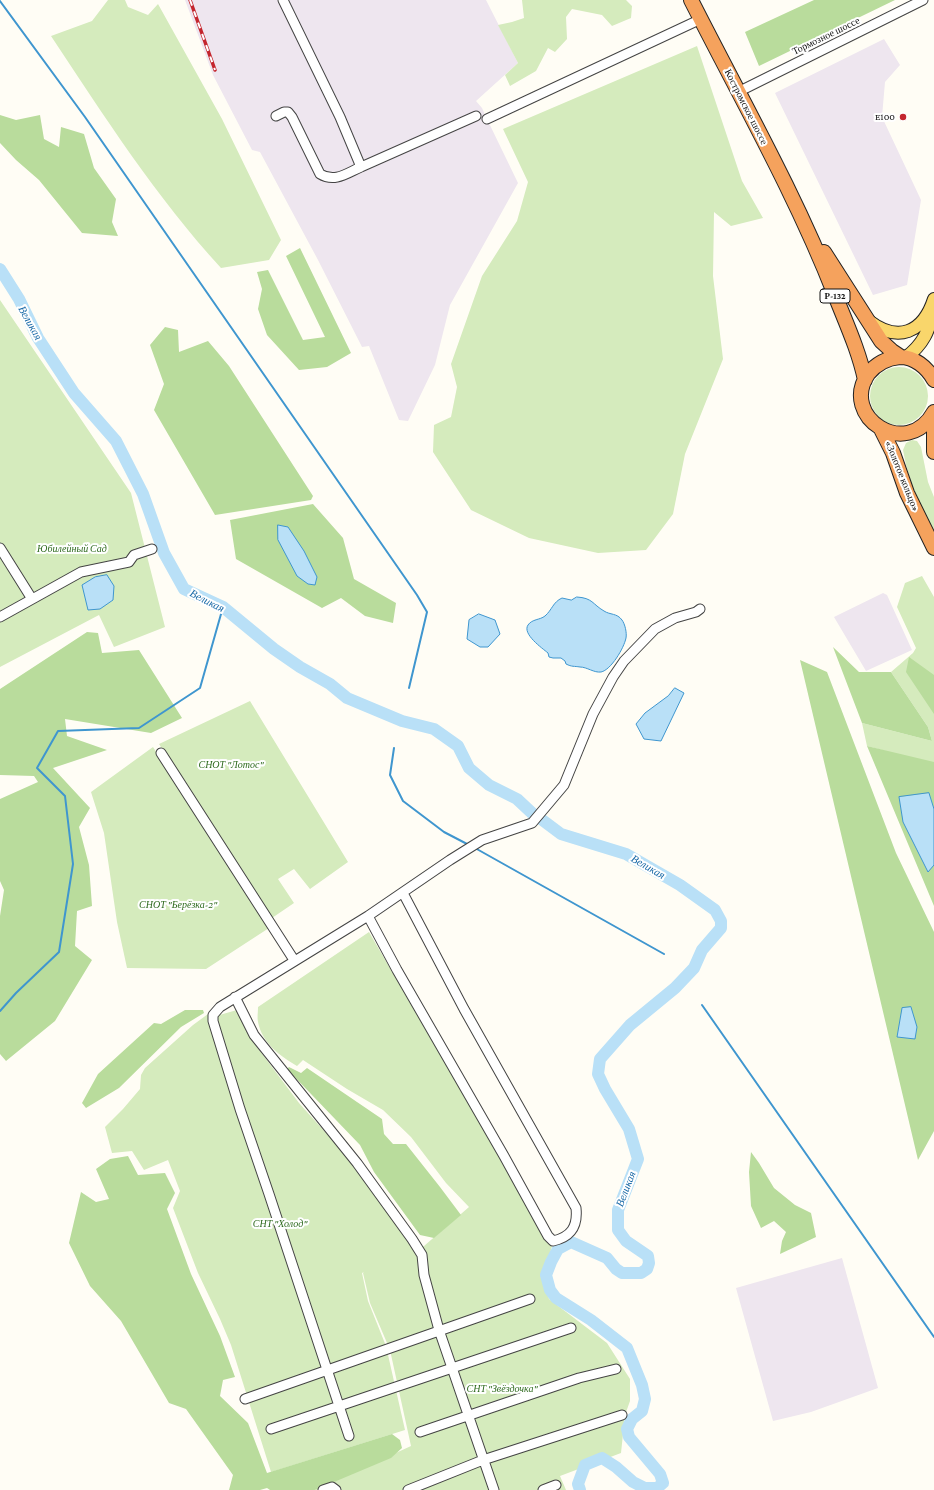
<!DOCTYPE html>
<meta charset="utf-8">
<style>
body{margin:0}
canvas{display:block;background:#fffdf5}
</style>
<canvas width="934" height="1490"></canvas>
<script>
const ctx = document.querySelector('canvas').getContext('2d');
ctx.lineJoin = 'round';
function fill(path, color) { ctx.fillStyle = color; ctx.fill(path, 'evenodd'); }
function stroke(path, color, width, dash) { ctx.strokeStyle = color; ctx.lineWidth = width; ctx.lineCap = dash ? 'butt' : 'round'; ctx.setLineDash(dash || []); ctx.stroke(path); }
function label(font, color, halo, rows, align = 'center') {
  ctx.font = font + ' "Crimson Pro",serif'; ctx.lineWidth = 4; ctx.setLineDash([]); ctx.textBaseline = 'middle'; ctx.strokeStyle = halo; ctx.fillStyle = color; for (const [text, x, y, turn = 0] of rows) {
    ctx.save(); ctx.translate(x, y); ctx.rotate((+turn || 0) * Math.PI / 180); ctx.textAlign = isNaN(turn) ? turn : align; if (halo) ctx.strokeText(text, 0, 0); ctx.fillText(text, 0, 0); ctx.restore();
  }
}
fill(new Path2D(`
 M185 0H486L518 63 476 101 482 108 487 119 518 183 450 305 435 365 408 421 399 420 369 346 362 347 318 260 260 152 252 150 213 75Z
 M884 39 900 65 885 82 882 117 921 200 907 285 873 295 775 93Z
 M883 593 887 595 912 650 866 671 834 617Z
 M842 1258 878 1388 811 1412 773 1421 736 1288Z`), '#eee6ef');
fill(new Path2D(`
 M108 0H125L128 7 148 15 158 4 222 119 281 240 269 260 221 268C156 197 104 116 51 36L92 21Z
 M522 0H626L632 6 631 18 612 26 602 15 572 9 566 17 567 39 555 52 548 48 536 71 510 86 505 75 518 63 498 25 512 22 524 18Z
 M697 46 742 181 763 218 731 226 714 212 713 276 723 359 685 454 673 514 646 550 598 553 529 538 471 510 433 452 434 425 451 417 457 387 451 364 482 276 517 221 528 182 503 129Z
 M0 300 131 493 165 627 114 647 99 615 0 667Z
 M870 396a29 29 0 1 1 58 0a29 29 0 1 1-58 0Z
 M912 440 917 441 921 447 928 482 934 497V533L915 495 906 465 903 450 906 443Z
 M922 576 934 597V764L867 746 862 723 932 741 928 727 891 672 913 653 916 648 897 607 905 583Z
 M250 701 348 862 310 889 294 869 278 879 294 903 272 918 159 744Z
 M153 747 269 928 206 969 127 968 117 922 104 833 91 792Z
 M369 932 544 1234 552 1246 543 1279 549 1299 607 1343 630 1379V1401L625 1415 621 1453 560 1476 566 1490H315L411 1446 390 1350 370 1303 363 1273 364 1272 362 1273 368 1301 386 1346 405 1430 271 1472 231 1345 220 1319 198 1273 173 1208 180 1191 168 1160 144 1170 132 1151 112 1153 105 1127 123 1109 140 1089 141 1075 145 1068 193 1025 208 1014 216 1016 237 1010 251 1039 299 1103 335 1143 393 1215 417 1249 424 1246 469 1207 446 1183 411 1137 383 1110 347 1089 303 1060 297 1066C280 1056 262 1043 258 1022 257 1018 258 1012 258 1007Z`), '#d5ebbd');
fill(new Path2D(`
 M814 0H895L759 66 745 32Z
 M0 115 16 120 40 115 44 139 59 147 61 127 84 134 94 168 116 199 112 222 118 236 82 233 39 180 16 160 0 143Z
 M300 248 351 353 327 367 299 370 267 335 258 309 262 289 257 272 268 270 303 340 325 337 286 256Z
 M165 327 178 330 179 352 208 341 229 366 313 496 311 500 215 515 154 410 164 384 150 345Z
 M313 504 343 538 354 579 396 603 393 623 365 616 341 598 322 608 236 559 230 520Z
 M87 632 98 633 102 653 139 650 182 718 151 733 65 719 67 736 107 750 53 768 90 808 79 827 89 865 92 906 77 911 75 946 92 960 55 1021 6 1061 0 1054V916L4 890 0 881V799L38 782 34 776 0 775V689Z
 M833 647 859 672H891L928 727 932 741 862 723Z
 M909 657 934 675V714L906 672Z
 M800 660 827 672 896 853 934 932V1131L918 1160Z
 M867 746 934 762V906Z
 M185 1010H203L204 1013 181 1027 119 1088 86 1108 82 1103 98 1074 154 1023 161 1024Z
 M289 1067 301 1073 307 1068 382 1119 384 1134 393 1144H406L440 1187 461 1215 434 1238 420 1235 374 1172 360 1145 287 1069Z
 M751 1152 759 1163 774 1188 795 1205 811 1213 816 1237 780 1254 782 1241 786 1232 774 1221 761 1228 751 1206 749 1172Z
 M128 1156 138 1175 165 1173 175 1193 167 1209 191 1274 220 1336 235 1377 223 1380 220 1396 248 1423 267 1473 392 1434 400 1440 402 1448 391 1458 315 1490H270L267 1488 260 1490H229L233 1475 186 1409 169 1403 121 1321 90 1286 69 1243 81 1192 96 1202 109 1199 96 1169 110 1159Z`), '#b9dc9c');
const water = new Path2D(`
 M278 525 288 527 304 551 317 577 315 585 308 584 297 576 278 540Z
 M107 575 114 586 113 600 100 609 88 610 82 585 95 577Z
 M577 597C593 598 592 604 604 611 610 615 617 613 622 620 625 624 627 633 626 638 624 648 611 670 601 672 594 673 587 667 580 667 574 666 572 667 566 664L565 661 561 658H553L549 657 548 653C542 648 522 634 528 625 532 619 540 620 545 616 552 610 553 602 562 598L571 600Z
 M479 614 495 620 500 634 488 647H480L467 639 469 620Z
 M675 688 684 693 661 741 644 739 636 724 645 713 668 696Z
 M929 793 934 809V865L928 872 903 822 899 797Z
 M911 1007 917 1027 915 1039 897 1037 902 1008Z`);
fill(water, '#b9e0f7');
stroke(water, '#3f96cf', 1);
stroke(new Path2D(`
 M0 1 85 117 417 595 427 612 409 688
 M394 748 390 775 403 801 444 832 469 845
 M475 848 664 954
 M702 1005 934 1337
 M0 1011 16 993 59 952 73 864 65 796 37 768 58 731 139 728 200 688 223 607`), '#3f96cf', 2);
stroke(new Path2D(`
 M0 269 19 299 38 338 74 393 116 441 143 494 164 553 184 589 223 607 274 649 300 667 330 684 347 698 402 721 434 729 458 746 469 768 489 785 517 799 533 814
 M541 819 561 834 626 854 680 885 715 910 721 921V928L702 950 694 968 675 988 630 1025 600 1059 598 1074 605 1089 629 1129 638 1159 618 1210V1230L626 1241 648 1256 649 1263 647 1269 641 1273H622L616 1269 607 1258 571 1242 558 1249 551 1262 546 1275 550 1290 556 1298 591 1320 627 1348 642 1385 645 1399 642 1411 632 1419 627 1429 629 1437 660 1474 663 1483 657 1488H645L633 1482 616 1467 602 1458 585 1465 578 1484 580 1490`), '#b9e0f7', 12);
const minor = new Path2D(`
 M738 92 923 0
 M276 116 284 112H288L292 117 320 174C335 183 347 173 361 167L340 117 283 0
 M487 119 701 19
 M361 167 476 116
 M0 548 32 599
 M0 617 81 572 129 562 134 555 152 549
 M161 753 294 960
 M368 916 397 970 504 1156 548 1236 553 1241C571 1237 578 1227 576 1208L464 1009 403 893
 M235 997 254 1035 357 1163 412 1239 422 1255 424 1275 439 1330 494 1490
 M245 1399 530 1299
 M271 1429 571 1328
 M420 1432 579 1378 616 1369
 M349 1436 269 1194 240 1109 213 1021V1015L220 1007 368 916 450 860 482 840 532 823 564 785 593 714 613 677 624 661 655 629 675 618 696 612 700 609
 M323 1490 332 1487 336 1490
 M408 1490 483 1460 622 1415
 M543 1490 556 1485`);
const major = new Path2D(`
 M869 321C898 343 923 333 934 299
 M905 358C923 345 930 330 933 309`);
const highway = new Path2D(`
 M691 0C740 97 795 193 835 295 846 323 859 351 865 380
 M824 252 881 341 892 351 901 357
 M934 380C927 367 914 357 900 357 887 358 876 364 868 374 839 417 907 461 934 412
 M934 412V452
 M881 429 893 453 907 493 934 548`);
stroke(minor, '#444', 11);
stroke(major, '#222', 14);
stroke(highway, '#222', 16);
stroke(minor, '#fff', 9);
stroke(major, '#f9d66b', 12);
stroke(highway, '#f5a25d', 14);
const rail = new Path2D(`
 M190 0 215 70`);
stroke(rail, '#c4262e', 3.5);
stroke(rail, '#fff', 2, [6]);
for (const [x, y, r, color] of [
 [903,117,4,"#c4262e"]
]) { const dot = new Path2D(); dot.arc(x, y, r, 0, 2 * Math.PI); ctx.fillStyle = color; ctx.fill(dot); stroke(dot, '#fff', 1.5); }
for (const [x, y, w] of [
 [835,296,30]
]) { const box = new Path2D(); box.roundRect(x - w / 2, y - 7, w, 14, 3); ctx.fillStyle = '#fff'; ctx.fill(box); stroke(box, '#111', 1); }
label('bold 9px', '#111', null, [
 ["Р-132",835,296]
]);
label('10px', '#111', '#fff', [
 ["Тормозное шоссе",826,36,-26],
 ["Костромское шоссе",746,107,63],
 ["«Золотое кольцо»",902,476,68]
]);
label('10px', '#111', '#fff', [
 ["E100",895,117]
], 'right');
label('italic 10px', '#2f6b1f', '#fff', [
 ["Юбилейный Сад",72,549],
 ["СНОТ \"Лотос\"",231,765],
 ["СНОТ \"Берёзка-2\"",178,905],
 ["СНТ \"Холод\"",280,1224],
 ["СНТ \"Звёздочка\"",502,1389]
]);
label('italic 11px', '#1768a6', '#fff', [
 ["Великая",30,323,61],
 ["Великая",207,601,27],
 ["Великая",648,867,30],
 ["Великая",626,1189,-69]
]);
</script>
